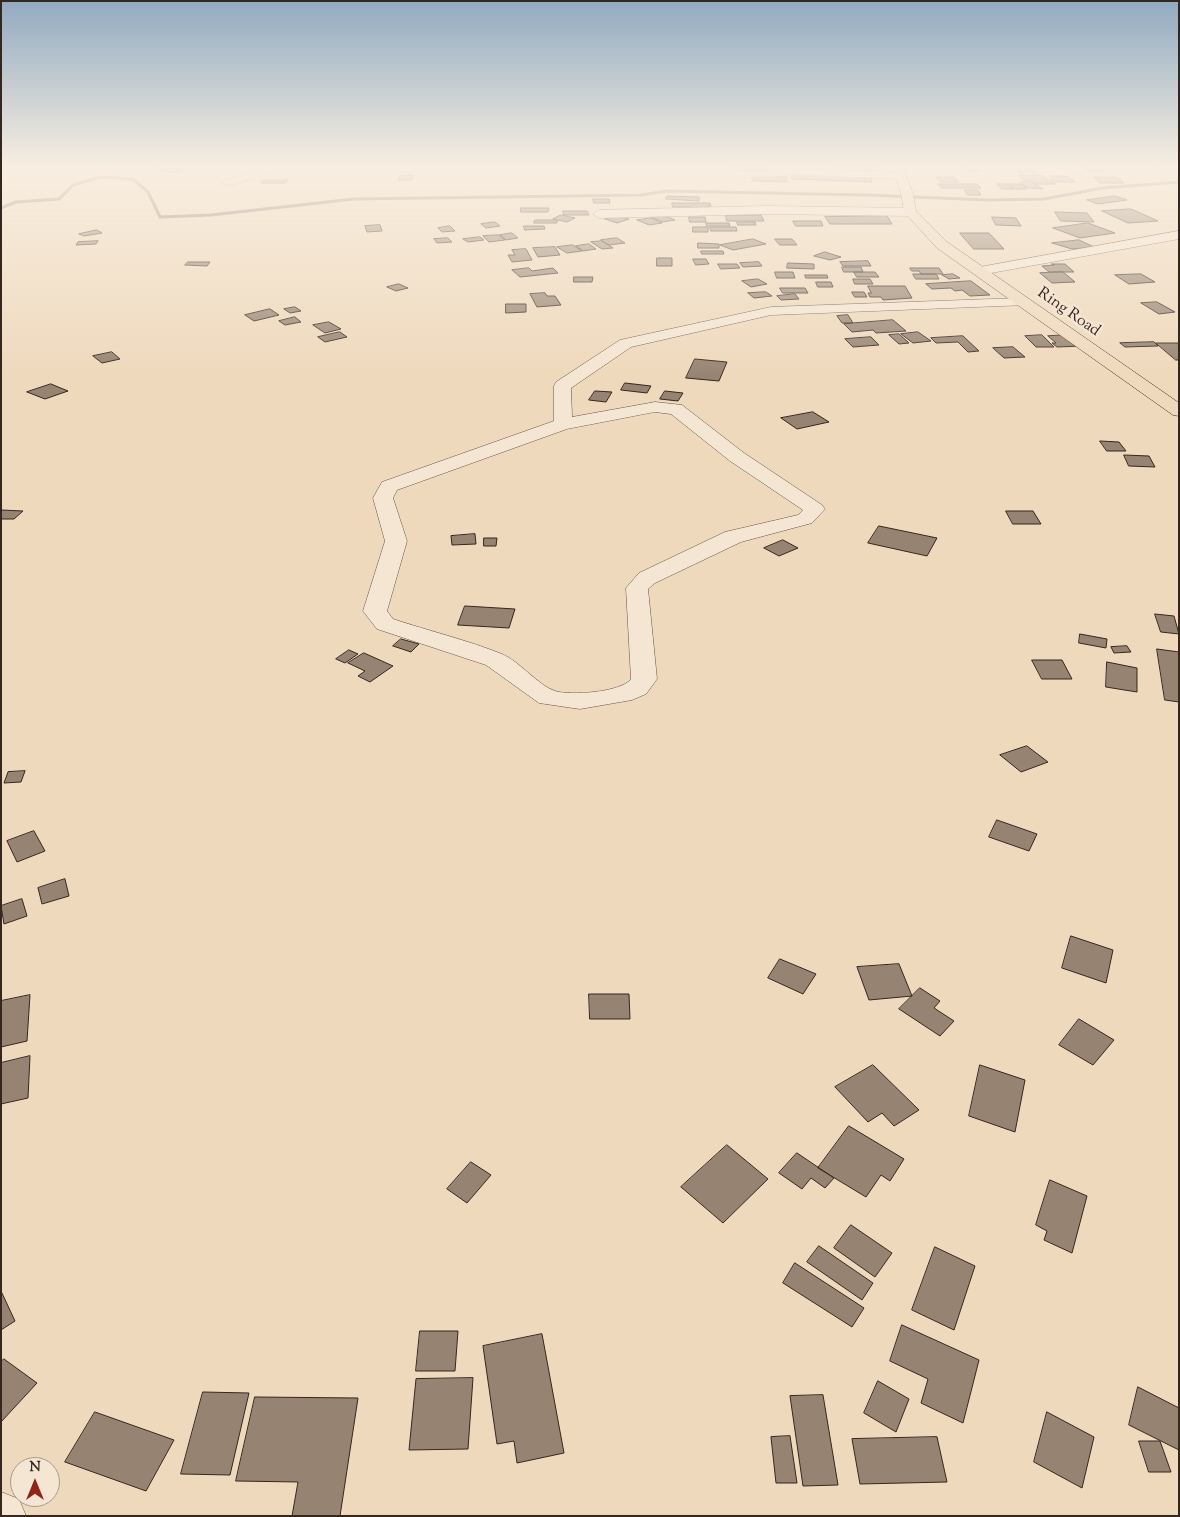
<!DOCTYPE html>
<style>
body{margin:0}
#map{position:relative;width:1180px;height:1517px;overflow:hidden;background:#efd9bc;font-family:"Sorts Mill Goudy",serif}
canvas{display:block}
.frame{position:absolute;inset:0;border:2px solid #352620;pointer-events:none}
.north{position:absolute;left:10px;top:1457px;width:50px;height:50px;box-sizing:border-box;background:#f5e6d3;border:1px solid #a8998b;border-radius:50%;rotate:0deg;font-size:14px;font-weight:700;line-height:20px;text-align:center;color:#352620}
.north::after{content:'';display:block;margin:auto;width:18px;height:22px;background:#8f2418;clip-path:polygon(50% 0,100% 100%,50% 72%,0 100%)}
</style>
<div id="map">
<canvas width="1180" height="1517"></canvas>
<div class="frame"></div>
<div class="north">N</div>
</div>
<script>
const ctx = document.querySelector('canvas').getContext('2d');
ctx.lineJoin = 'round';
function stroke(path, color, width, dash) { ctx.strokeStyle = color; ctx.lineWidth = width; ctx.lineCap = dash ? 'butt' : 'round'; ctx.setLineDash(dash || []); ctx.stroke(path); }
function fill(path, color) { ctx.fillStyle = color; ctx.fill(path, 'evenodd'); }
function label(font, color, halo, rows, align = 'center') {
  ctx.font = font + ' "Sorts Mill Goudy",serif'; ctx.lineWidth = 5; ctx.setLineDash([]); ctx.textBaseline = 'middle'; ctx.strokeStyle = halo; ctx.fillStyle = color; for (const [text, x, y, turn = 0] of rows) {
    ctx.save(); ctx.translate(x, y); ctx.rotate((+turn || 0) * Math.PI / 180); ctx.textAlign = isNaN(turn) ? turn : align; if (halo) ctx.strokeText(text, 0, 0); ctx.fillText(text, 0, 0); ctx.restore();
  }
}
stroke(new Path2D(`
 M1 208 16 202 59 199 73 185 101 177 133 179 148 192 160 217 211 215 354 199 641 195 667 191 867 195 988 200 1044 199 1103 188 1179 182`), '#7f6d5e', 3);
const building = new Path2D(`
 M159 165H201L177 173 150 168Z
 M961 165H971L980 171H966Z
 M1081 165H1095L1103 171H1089Z
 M1152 165H1179V169H1159Z
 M733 167 768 168 767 171 733 170Z
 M835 167H875L877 173 837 172Z
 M1014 168H1031L1035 172H1018Z
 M792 173 871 175 872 182 792 179Z
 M401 175H414L412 180H399Z
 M1018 175H1041L1056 184H1036L1033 181H1026Z
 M1050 176H1067L1075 182H1058L1052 180Z
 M752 177H787V182L753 181Z
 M936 177H954L959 182H942Z
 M1094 177H1116L1124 183H1100Z
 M263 180H288L285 183H262Z
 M1021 182H1032L1043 189 1028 188Z
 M938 184H977L981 188H942Z
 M997 184H1007L1013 189H1002Z
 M1009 184H1022L1027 189H1014Z
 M965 190H978L981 195H968Z
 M667 196 699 197V201L666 199Z
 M1115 196 1127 200 1098 204 1087 200Z
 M593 199H609L610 203H594Z
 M672 203H710L711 206H708L709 209H692L691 207H673Z
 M521 208H549L548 212H521Z
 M1131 209 1158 221 1128 223 1102 211Z
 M563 211H587L589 215H564Z
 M1055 212 1087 213 1094 222 1061 221Z
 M561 215 575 218 567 222 553 219Z
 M726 215H761L764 221H727Z
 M617 216 629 219 617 223 605 219Z
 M660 216 668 217 675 220 662 222 651 217Z
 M887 216 892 224H830L825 217Z
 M689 217H705L706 222H690Z
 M992 217 1016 218 1021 226 996 225Z
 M651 218 662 223 649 225 637 220Z
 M535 220H557V223H534Z
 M793 221H821L823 226H796Z
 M495 222 500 226 486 228 481 224Z
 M737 222H755L756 225H738Z
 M706 223H729L730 226H707Z
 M1088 223 1115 233 1080 238 1053 228Z
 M380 225 382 231 367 232 365 226Z
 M450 226 455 231 442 232 438 228Z
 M524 226H544L545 229 525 230Z
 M693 227H708V232H693Z
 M710 227H736L737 231H711Z
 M97 230 102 233 84 236 79 234Z
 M512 233 518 238 506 240 500 235Z
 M960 233H989L1004 249H974Z
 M499 235 505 240 489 242 483 236Z
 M480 237 484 240 468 242 463 239Z
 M448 238 452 242 437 243 434 239Z
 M617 238 625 243 609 245 601 240Z
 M753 239 766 244 733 250 720 245Z
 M775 239H792L797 245H780Z
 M1079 240 1094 247 1072 249 1052 243Z
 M98 241 96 244 76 245 78 242Z
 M602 241 613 248 602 249 591 242Z
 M698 243 719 244V248H698Z
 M589 244 596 249 583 251 576 246Z
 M573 245 582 251 567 253 557 247Z
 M555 247 560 255 538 257 533 248Z
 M526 249 532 260 512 262 508 255H515L512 250Z
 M701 251H723L724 254H702Z
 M825 252 841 257 830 260 814 256Z
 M657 258H672V266H657Z
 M693 259H706L709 264 696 265Z
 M868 261 871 266H843L840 262Z
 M188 262H210L207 266 185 265Z
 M759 262 762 266 743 267 740 263Z
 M788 263 814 264V269L787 268Z
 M718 264H737L740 268 721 269Z
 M1052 264H1065L1074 272H1049L1042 266 1054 265Z
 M842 267H861L863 272H844Z
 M529 268 532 271 553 268 558 273 520 277 512 270Z
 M910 268H939L943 274H921L919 271H912Z
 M775 272H793L795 278H777Z
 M854 272H875L879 277H857Z
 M1063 272 1075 282 1052 283 1040 273Z
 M913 274H936L939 279H916Z
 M953 274 960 278 949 279 942 275Z
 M1141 274 1155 282 1129 284 1115 275Z
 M805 275H827L828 278H806Z
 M574 277H593L592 282H574Z
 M758 279 767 284 751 287 742 281Z
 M853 279H870L873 284H855Z
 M971 281 990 295 970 296 962 290 955 291 951 288 932 289 926 284Z
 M816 282H831L833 287H818Z
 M399 284 408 288 396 291 387 287Z
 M868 286H905L912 298 883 300 881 297H870L868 293H871Z
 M780 288H805L808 293H783Z
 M766 292 772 296 754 298 748 293Z
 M852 292H864L867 297H855Z
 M545 293 547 296H555L561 305 537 307 530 294Z
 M795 294 799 299 781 300 777 296Z
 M1157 302 1175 312 1159 314 1141 303Z
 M506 304H526V312L506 313Z
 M295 307 301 311 290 313 284 309Z
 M270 309 279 315 254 321 245 315Z
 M848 315 853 323H842L837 316Z
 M295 317 301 322 285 325 279 321Z
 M893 320 906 331 876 333 873 330 852 332 844 324Z
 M329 322 341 329 325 333 313 325Z
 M340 332 347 337 325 342 318 337Z
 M918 332 931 341 913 343 901 334Z
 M899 334 909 343 899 344 889 335Z
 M1042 335 1054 347H1036L1025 336Z
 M1068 335 1082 346 1057 347 1052 343H1056L1048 336Z
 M963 336 979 351 968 352 958 342 936 343 931 338Z
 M871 337 879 345 853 347 845 339Z
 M1154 342 1158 346 1125 347 1120 343Z
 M1156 343H1179V360H1176Z
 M1013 347 1025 357 1004 358 993 348Z
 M112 352 120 359 102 363 93 356Z
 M695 359 727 362 719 381 686 378Z
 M625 383 651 386 647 393 621 390Z
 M51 384 68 391 45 399 27 392Z
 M595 391 612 392 606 402 589 400Z
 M665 391 683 393 678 401 660 399Z
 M813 412 829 422 797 429 781 418Z
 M1100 441 1119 442 1126 451H1107Z
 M1124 455 1149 456 1155 467 1129 466Z
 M1 510 23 511 14 519H1Z
 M1006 511H1033L1041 524H1013Z
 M879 526 937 538 927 556 868 543Z
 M475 534 476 544 452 545 451 536Z
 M484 538H497L496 546H484Z
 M783 540 798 548 779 556 764 548Z
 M465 606 515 609 509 628 458 625Z
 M1155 614 1174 616 1179 634 1161 632Z
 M1080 634 1107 639 1106 648 1079 643Z
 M401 639 419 644 411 652 393 646Z
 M1127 646 1131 652 1114 653 1111 647Z
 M1157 649 1179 652V702L1165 700Z
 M349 650 358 654 345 663 336 659Z
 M364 653 393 666 370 682 358 676 365 671 348 663Z
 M1032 660H1062L1072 679H1042Z
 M1107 662 1137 668V692L1106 687Z
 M1027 746 1048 762 1021 772 1000 755Z
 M25 771 21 782 4 783 8 772Z
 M997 820 1037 834 1029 851 989 837Z
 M34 831 45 851 17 862 7 841Z
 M65 879 69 896 42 904 38 888Z
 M22 899 27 916 4 924 1 906Z
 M1071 936 1113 950 1106 983 1062 968Z
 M780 959 816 974 803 994 768 978Z
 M899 964 912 996 869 1000 857 967Z
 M920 988 940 1001 934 1008 954 1021 940 1036 899 1009Z
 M589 994H629L630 1019H590Z
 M30 995 27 1041 1 1047V1001Z
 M1079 1019 1114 1040 1093 1065 1059 1045Z
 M30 1056 28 1098 1 1104V1063Z
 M873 1065 919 1110 894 1126 882 1113 868 1122 835 1087Z
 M980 1065 1025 1080 1015 1132 969 1116Z
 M849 1126 904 1159 890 1181 881 1175 866 1197 818 1168Z
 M727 1145 768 1179 723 1223 681 1187Z
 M797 1153 834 1178 825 1188 811 1178 802 1189 779 1173Z
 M471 1162 491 1175 467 1203 447 1189Z
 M1050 1180 1087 1196 1072 1253 1044 1240 1047 1231 1036 1225Z
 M851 1225 892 1253 875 1277 834 1248Z
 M819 1246 873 1283 862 1300 807 1262Z
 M935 1247 975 1266 954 1330 912 1310Z
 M795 1263 864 1308 852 1327 783 1283Z
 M1 1291 15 1321 1 1330Z
 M902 1325 979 1360 963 1423 921 1403 928 1379 890 1361Z
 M420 1331H458L455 1371H416Z
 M542 1334 564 1453 517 1463 514 1441 497 1444 483 1346Z
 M4 1359 37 1383 1 1422V1362Z
 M473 1378 468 1449 409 1450 416 1379Z
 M878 1381 909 1399 896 1432 864 1413Z
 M1138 1387 1179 1408V1450L1129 1425Z
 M203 1392 249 1393 230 1475 181 1474Z
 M823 1395 838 1485 803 1486 790 1396Z
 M255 1397 358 1398 340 1516H292L298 1482 236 1481Z
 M95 1412 174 1440 146 1491 65 1462Z
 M1047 1412 1094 1437 1082 1488 1034 1462Z
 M790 1436 797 1483H776L771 1437Z
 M937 1437 947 1482 860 1484 852 1439Z
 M1139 1441H1160L1171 1472H1149Z`);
fill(building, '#968371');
stroke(building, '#352620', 1);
const minor = new Path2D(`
 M129 165H146L132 171 127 168Z
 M274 165H291L232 185 228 186 222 183 224 181Z
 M1065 165H1077L1084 173 1083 175H1075Z
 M787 169 901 173 907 176 901 179 783 174 782 172Z
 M766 206 910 208 916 212 910 216 766 214 599 218 593 214 599 210Z
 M1179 231V239L980 275 973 271 980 267Z
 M1022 298 1027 299 1029 302 1027 305 771 315 631 347 571 388 572 417 655 402 682 405 744 453 822 505 825 509 812 523 741 542 655 583 648 589 657 679 646 694 632 700 580 709 539 703 486 665 377 629 363 611 385 541 373 498 382 482 554 421V386L556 382 620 340 771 307ZM655 412 671 414 730 461 803 510 798 515 725 532 639 573 626 588 631 679C622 692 571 696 555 691 539 686 519 661 502 654 467 640 429 631 393 619L387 611 407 541 393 498 397 490 567 429Z
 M1 1492 19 1499 26 1516H1Z`);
const major = new Path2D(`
 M892 165H902L913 194 916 211 947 242 1179 403V416L1173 415 937 248 904 212 901 194Z`);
stroke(minor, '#645347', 1);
stroke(major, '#352620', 1);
fill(minor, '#f5e6d3');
fill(major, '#efd9bc');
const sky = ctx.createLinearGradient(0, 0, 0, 378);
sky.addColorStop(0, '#91aac1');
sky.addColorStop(0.44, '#f8eee1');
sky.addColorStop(1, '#f8eee100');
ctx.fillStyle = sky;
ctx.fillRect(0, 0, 1180, 378);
label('16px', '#352620', '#f5e6d3', [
 ["Ring Road",1068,313,35]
]);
</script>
